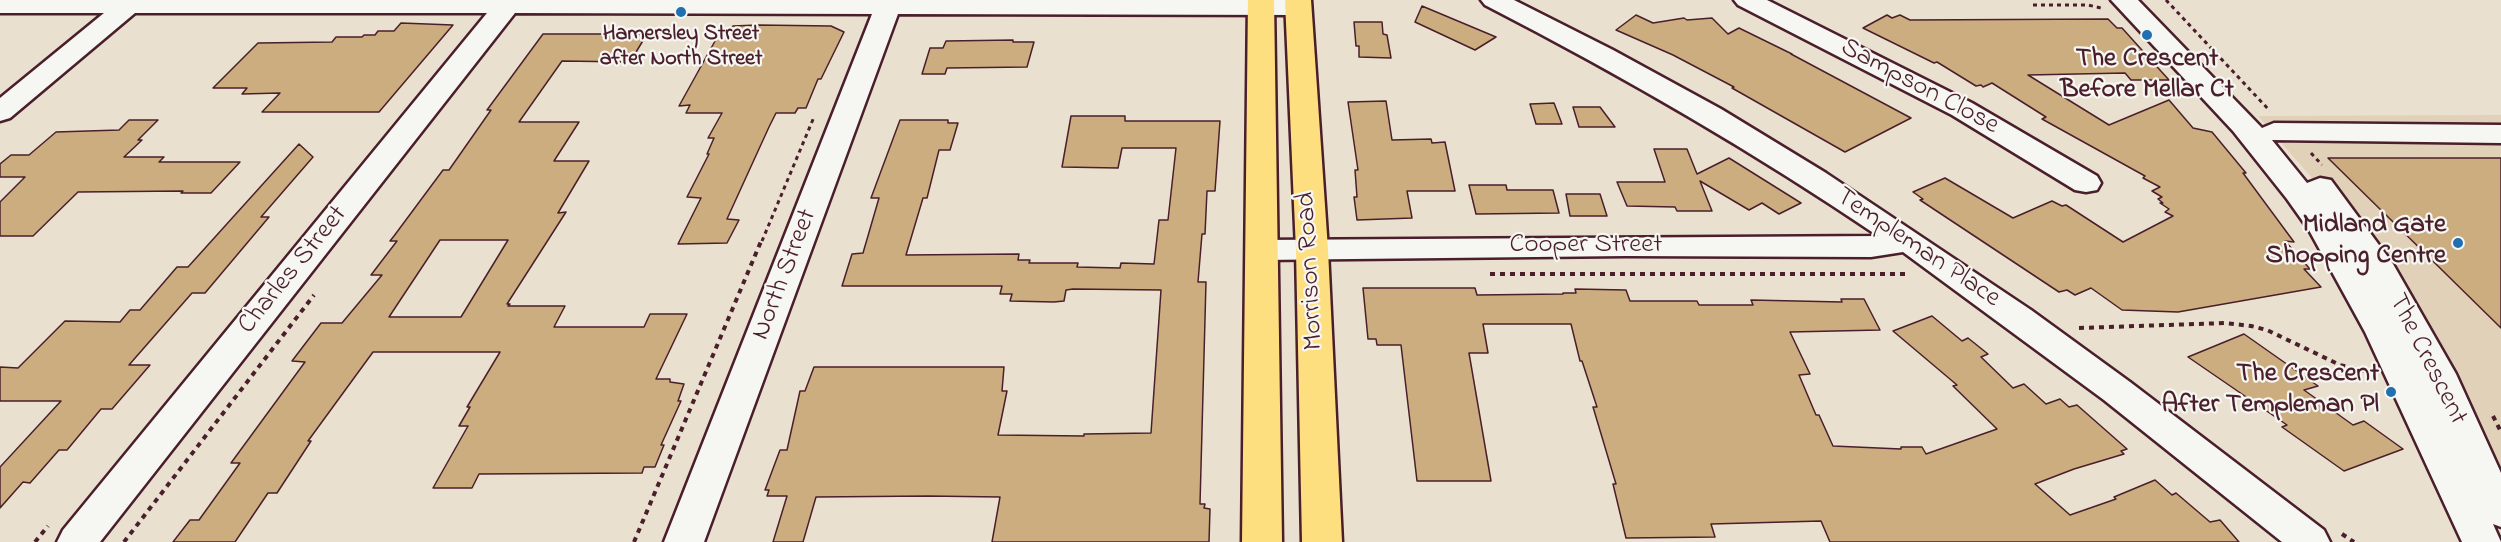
<!DOCTYPE html>
<style>
body{margin:0}
canvas{display:block;background:#e9e0d0}
</style>
<canvas width="2501" height="542"></canvas>
<script>
const ctx = document.querySelector('canvas').getContext('2d');
ctx.lineJoin = 'round';
function fill(path, color) { ctx.fillStyle = color; ctx.fill(path, 'evenodd'); }
function stroke(path, color, width, dash) { ctx.strokeStyle = color; ctx.lineWidth = width; ctx.lineCap = dash ? 'butt' : 'round'; ctx.setLineDash(dash || []); ctx.stroke(path); }
function label(font, color, halo, rows, align = 'center') {
  ctx.font = font + ' "Indie Flower",sans-serif'; ctx.lineWidth = 4.5; ctx.setLineDash([]); ctx.textBaseline = 'middle'; ctx.strokeStyle = halo; ctx.fillStyle = color; for (const [text, x, y, turn = 0] of rows) {
    ctx.save(); ctx.translate(x, y); ctx.rotate((+turn || 0) * Math.PI / 180); ctx.textAlign = isNaN(turn) ? turn : align; if (halo) ctx.strokeText(text, 0, 0); ctx.fillText(text, 0, 0); ctx.restore();
  }
}
fill(new Path2D(`
 M2501 115V511L2332 201 2258 116Z`), '#e0d1b8');
const building = new Path2D(`
 M1422 6 1496 37 1475 50 1415 22Z
 M1636 15 1653 23 1684 18 1687 20 1712 18 1728 34 1739 28 1792 54H1791L1911 118 1845 152 1732 88 1734 87 1673 55 1616 30Z
 M1887 15 1892 18 1900 15 1910 20 2108 19 2117 28H2122L2169 80H2131L2125 73 2028 75 2109 125 2169 100 2193 128 2212 132 2246 173H2243L2294 242 2285 241 2310 269H2304L2321 287 2178 312 2122 310 2091 288 2075 295 2067 290 2059 292 1920 200 1923 199 1913 192 1945 178 2013 218 2052 201 2062 206 2066 205 2123 242 2173 216 2165 212 2169 209 2160 203H2163L2158 199 2162 197 2152 191 2160 187 2143 178 2145 176 2042 119 2046 117 1992 83 1983 87 1981 85 1976 86 1937 62 1934 63 1863 28Z
 M1354 22H1382L1383 34 1387 35 1391 58 1359 57V46H1356Z
 M401 23 453 25 379 112H262L280 93 242 94 247 88H213L258 43 332 42 336 37H362L364 35H375L378 31H394Z
 M758 25 831 26 844 32 821 79H818L806 108H798L795 113H776L769 127 727 219 739 220 727 243 678 244 701 198 687 197 709 154H707L714 138H708L722 113H686L690 105 679 106 720 32 727 31 733 26Z
 M543 34H647L630 62 562 61 519 122H579L554 161H589L558 213 566 212 507 304H510L508 306H565L554 327H644L650 314H687L656 379H670V382L684 384 678 401H681L661 445H664L655 467H644L642 473 479 474 472 488H433L468 426H459L470 407H467L500 352H373L308 441H311L277 493H268L235 542H173L190 520H199L240 463H231L305 362 292 361 321 323H342L382 275H371L397 241H390L394 236 443 170H449L491 110H487ZM440 240H508L461 317H389Z
 M1013 40V42H1034L1027 67 947 68 945 74H922L930 48H943L946 41Z
 M1386 101 1392 140 1431 139 1432 143 1445 142 1455 191H1407L1412 218 1357 220 1354 197H1357L1355 170H1358L1348 102Z
 M1554 103 1562 124H1536L1530 104Z
 M1573 107H1600L1615 127H1579Z
 M1071 116H1125V121H1220L1215 191H1207L1205 234H1202L1198 282H1206L1200 504H1205L1204 508 1210 509 1209 542H992L1000 497 928 496 816 497 803 542H773L787 496H767L769 490H765L780 450H787L800 391H805L814 367H1004L1002 391H1007L998 435 1084 436V434L1151 433 1161 290 1073 289 1066 290 1064 301 1054 302 1010 301 1012 294H1000L1002 286H842L852 254 863 253 879 198H871L900 120H948V123H958L950 150H939L927 198H923L906 255 1019 254 1018 260H1030L1029 263H1078L1077 267 1120 268 1121 263 1154 264 1159 220H1168L1176 148H1122L1118 168 1062 167Z
 M129 120H158L138 140H142L124 157H164L159 162H240L211 193H181L183 191 78 192 33 236H0V202L25 177H0V164L11 155H29L56 132 119 130Z
 M299 144 313 157 261 217H269L205 293H192L129 365H150L112 409H101L67 450H59L30 483 23 482 0 508V467L61 401H0V367L18 368 65 321 120 322 130 310H140L177 267H188Z
 M1654 149H1687L1697 174 1729 158 1801 203 1779 214 1762 203 1749 210 1700 181 1712 211H1677L1675 207 1627 206 1617 182H1665Z
 M2328 158H2501V328Z
 M1469 185H1506L1507 190H1553L1559 213 1476 214Z
 M1566 194H1600L1607 216H1570Z
 M1363 288H1475L1477 295 1563 294V293H1576L1575 289 1626 290 1630 301H1697L1699 305H1753L1751 300 1842 302 1841 299H1864L1880 330 1790 332 1810 374 1799 375 1816 415H1819L1833 446 1901 449V447H1922L1926 454 1997 429 1953 386 1957 385 1893 331 1932 316 1962 341 1968 338 1988 354 1981 357 2013 388 2024 384 2046 404 2060 399 2069 407 2077 405 2127 449 2121 451 2124 454 2074 469 2035 484 2070 515 2116 499 2114 497 2155 480 2172 495 2176 493 2210 522 2220 520 2239 542H1830L1821 521 1711 524 1715 537 1626 538 1613 484H1616L1593 407H1597L1582 361H1580L1571 324H1483L1488 353H1469L1491 481H1417L1401 345H1377L1376 339H1368Z
 M2244 334 2318 386 2304 390 2353 425 2364 421 2403 449 2344 471 2282 427 2287 425 2188 357Z`);
fill(building, '#ccad80');
stroke(building, '#4a1f2b', 1.5);
const minor = new Path2D(`
 M0 0H1301L1307 2 1311 7 1307 12 1298 15 898 14 704 542H664L872 14 515 13 100 542H57L63 530 487 13H135L10 118 0 121V98L104 13H0Z
 M1481 0H1514L1613 50 1721 109 1826 173 2031 310 2130 382 2324 530 2330 542H2282L2104 400 1903 252 1871 257 1626 256 1262 260 1251 257 1246 250 1251 243 1262 240 1878 236C1751 150 1621 75 1485 5Z
 M1734 0H1767L1972 103 2097 176 2101 183 2097 190 2086 192 2075 190 1952 115 1738 5Z
 M2111 0H2138L2262 128 2274 123 2501 125V143L2272 140 2307 183 2320 178 2331 180 2393 264 2456 374 2501 473V527L2493 524 2501 542H2462L2365 332 2309 230 2287 199 2233 131Z`);
const major = new Path2D(`
 M1248 0H1274L1282 542H1242Z
 M1285 0H1311L1328 250 1342 542H1302L1296 250Z`);
stroke(minor, '#4a1f2b', 5);
stroke(major, '#4a1f2b', 5);
stroke(new Path2D(`
 M2166 0 2270 111
 M2033 5H2088L2101 8
 M2311 153 2322 165
 M762 241 814 117`), '#4a1f2b', 3, [4, 4]);
stroke(new Path2D(`
 M1490 274H1909
 M2079 328 2225 323 2251 326 2267 330 2340 365 2368 372
 M2493 416 2501 432
 M2342 534 2354 542
 M35 542 48 526
 M124 542 314 295
 M634 542 762 239`), '#4a1f2b', 4, [5, 5]);
fill(minor, '#f6f6f2');
fill(major, '#fedf80');
for (const [x, y, r, color] of [
 [681,12,6,"#1f6fb2"],
 [2147,35,6,"#1f6fb2"],
 [2458,243,6,"#1f6fb2"],
 [2391,392,6,"#1f6fb2"]
]) { const dot = new Path2D(); dot.arc(x, y, r, 0, 2 * Math.PI); ctx.fillStyle = color; ctx.fill(dot); stroke(dot, '#f6f6f2', 2); }
label('bold 22px', '#4a1f2b', '#f6f6f2', [
 ["Hamersley Street",681,35],
 ["after North Street",681,60]
]);
label('bold 27px', '#4a1f2b', '#f6f6f2', [
 ["The Crescent",2147,61,"center"],
 ["Before Mellar Ct",2147,92,"center"],
 ["Midland Gate",2446,227],
 ["Shopping Centre",2446,258],
 ["The Crescent",2379,376],
 ["After Templeman Pl",2379,407]
], 'right');
label('27px', '#4a1f2b', '#f6f6f2', [
 ["Sampson Close",1919,88,28],
 ["Cooper Street",1586,247],
 ["Templeman Place",1917,249,34],
 ["Charles Street",294,271,-51],
 ["Morrison Road",1312,271,-93],
 ["North Street",786,275,-69],
 ["The Crescent",2426,360,63]
]);
</script>
